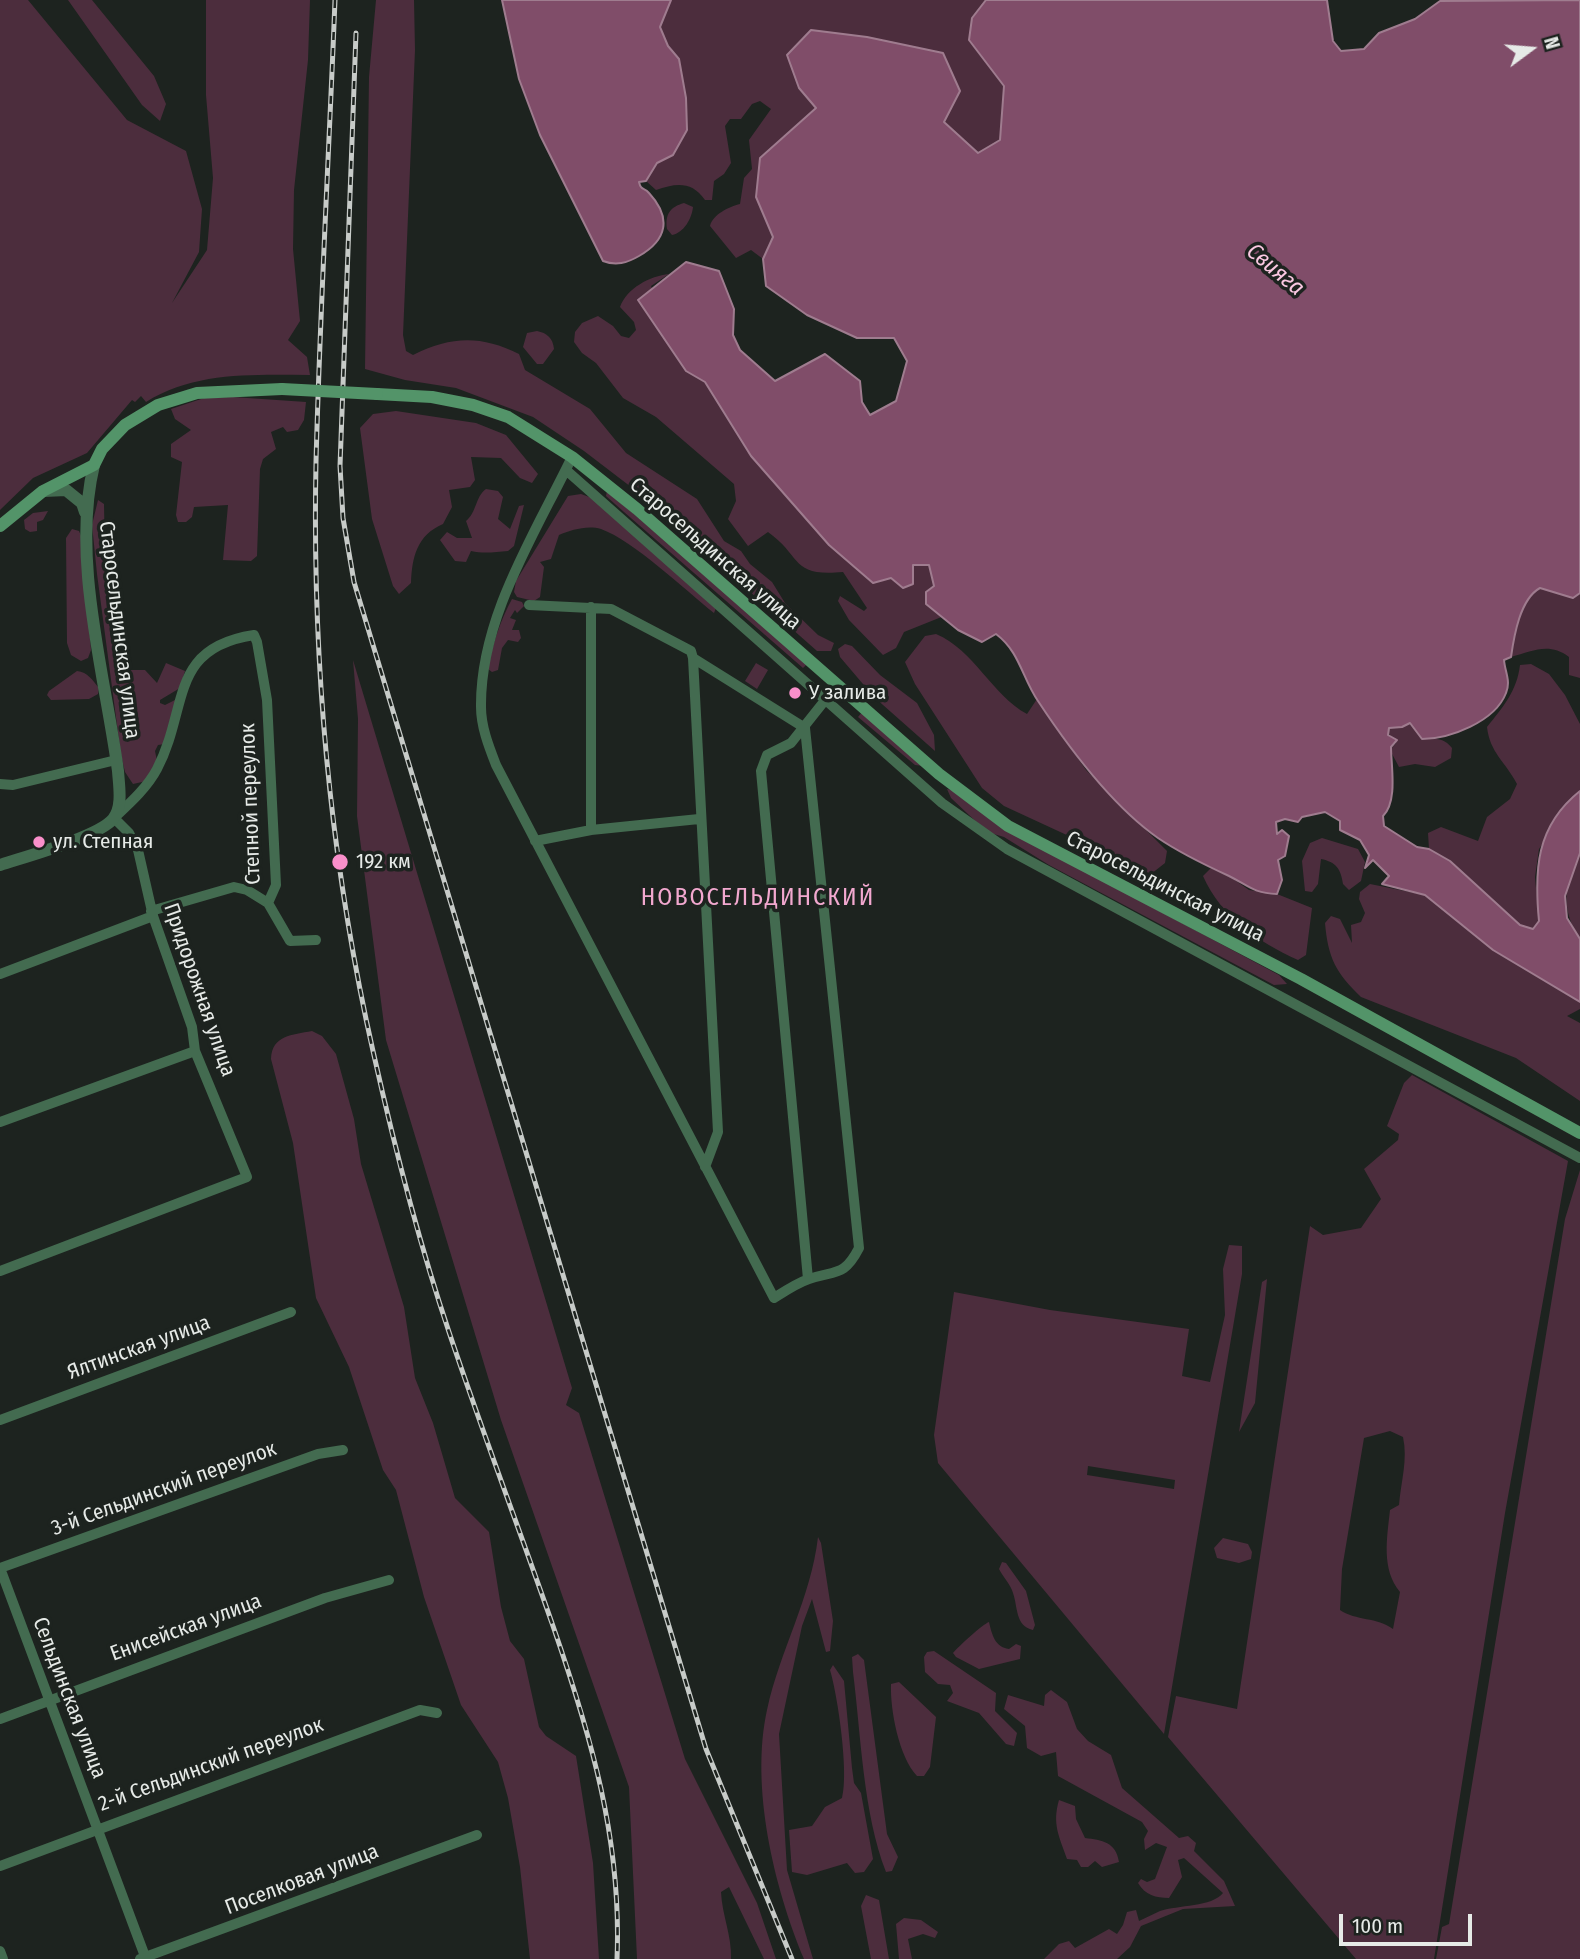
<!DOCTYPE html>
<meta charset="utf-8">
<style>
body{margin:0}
#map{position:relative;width:1580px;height:1959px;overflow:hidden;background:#1d231f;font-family:"Fira Sans Condensed",sans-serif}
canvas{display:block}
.north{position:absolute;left:1496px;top:14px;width:70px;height:70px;-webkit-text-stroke:5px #1d231f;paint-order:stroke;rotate:74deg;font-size:19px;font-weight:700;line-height:28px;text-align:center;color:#e6eae7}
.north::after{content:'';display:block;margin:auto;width:24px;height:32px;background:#e6eae7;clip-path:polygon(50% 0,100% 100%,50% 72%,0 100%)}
.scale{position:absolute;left:1339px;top:1914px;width:133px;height:32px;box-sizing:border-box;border:4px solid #e6eae7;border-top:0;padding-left:9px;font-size:21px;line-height:24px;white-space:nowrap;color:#e6eae7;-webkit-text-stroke:5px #1d231f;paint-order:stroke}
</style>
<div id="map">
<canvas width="1580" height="1959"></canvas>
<div class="north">N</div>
<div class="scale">100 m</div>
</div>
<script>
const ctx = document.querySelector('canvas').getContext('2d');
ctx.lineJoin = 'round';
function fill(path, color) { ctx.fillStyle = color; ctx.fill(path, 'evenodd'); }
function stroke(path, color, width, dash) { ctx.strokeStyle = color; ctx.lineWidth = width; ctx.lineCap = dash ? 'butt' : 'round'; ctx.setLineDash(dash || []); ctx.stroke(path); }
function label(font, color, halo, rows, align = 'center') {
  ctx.font = font + ' "Fira Sans Condensed",sans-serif'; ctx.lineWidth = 7; ctx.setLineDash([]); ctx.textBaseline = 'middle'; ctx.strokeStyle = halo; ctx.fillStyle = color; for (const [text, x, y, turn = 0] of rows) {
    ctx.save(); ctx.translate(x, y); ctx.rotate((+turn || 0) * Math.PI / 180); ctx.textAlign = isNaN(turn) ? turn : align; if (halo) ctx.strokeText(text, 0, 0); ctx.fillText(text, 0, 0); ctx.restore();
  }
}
fill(new Path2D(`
 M0 0H28L127 120 186 151 202 209 199 252 172 303 207 250 213 178 206 95V0H310L308 60 294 190 293 249 300 321 288 340 307 357 310 375C254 375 196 371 146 402L141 396 135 402 132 400 87 453 33 478 0 510Z
 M68 0H92L154 76 166 104 160 121 142 105Z
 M376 0H414L415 50 403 335 406 351 413 355C451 336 481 335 519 354L525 370 590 409 626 453 697 499 724 541 741 551 750 564 772 582 785 603 818 635 834 643 831 651H817L635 490 584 451 533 417 456 388 405 380 365 369 369 77Z
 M671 0H986L972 18 969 39 1004 87 1001 140 978 153 944 122 943 53 867 37 812 31 799 88 816 107 756 197 773 237 763 259 751 250 736 258 710 226C713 214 729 207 740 204L744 178 752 169 749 140 771 109 760 101 752 104 741 119H730L725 126 731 163 724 174 714 181 712 200H705C692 181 676 183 656 190L646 181 657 163 673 155 679 59 668 46 660 27Z
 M684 203 693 207C692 218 684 233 672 235L667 229C665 214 670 207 684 203Z
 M669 274 651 286 686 371 705 382 751 456 829 545 873 583 913 565H929L934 586 926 604 944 616 904 632 896 648 883 655 849 620 838 601 840 596 864 611 867 608 843 572C790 577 803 557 768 532L748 546 728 519 736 501 734 484 656 417 623 398 596 363 582 353 574 342 575 332 582 323 598 316 613 326 621 336 629 338 636 330 634 322 620 307C627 288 650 276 669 274Z
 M537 331C547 333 553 338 554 349L543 364H537L523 347 527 333Z
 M233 397 306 402 304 420 298 430 287 432 283 427 271 432 276 449 263 459 260 469 257 556 251 561 223 560 228 505 194 507 192 517 186 522H178L176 515 182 462 171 457V444L191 430 175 419 171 409 204 398Z
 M396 411 476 423 506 435 538 474 532 483 520 478 501 458 471 457 475 480 470 487 449 490 452 507 443 524C417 535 412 557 411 583L399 594 393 586 372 519 360 428 373 414Z
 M486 489 498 491 503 497 498 519 510 529 519 506 524 505 514 546 508 551C495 552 484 554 471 551L466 562 455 561 440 540 447 532 457 538H472L466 521C477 512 475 497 486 489Z
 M607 491 808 663 803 668 624 512 606 496Z
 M581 494 592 498 716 608 714 613C685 590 634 541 601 529 587 525 571 530 559 535L551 559 540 562 544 567 540 597 534 601 517 597 514 592 516 581 568 496Z
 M98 500 104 504 105 560 114 604 120 663 124 670H145L157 683 166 663 185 671 180 688 160 700V703L165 705 179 698 165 744 158 745 155 751 157 761 151 780 133 784 125 772 121 755 97 574 92 525Z
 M48 511 43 520 37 522V531L30 532 25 529 24 520 33 513Z
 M72 529 79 531 82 538 91 650 88 658 81 661 71 655 67 643 66 538Z
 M1539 588 1573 598 1580 593V678L1569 675V657C1549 642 1533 651 1511 657 1514 636 1520 599 1539 588Z
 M512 599 522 602 524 606 517 613 515 610 510 618 516 620 512 630H519L521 638 518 642 508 640 502 648 498 670 492 672 488 669C492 645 501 619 512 599Z
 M936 634C974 650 992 695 1027 714L1037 699 1086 770 1167 851 1165 863 1151 874 1004 806 982 788 915 684 905 662 925 636Z
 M845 644 852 646 880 675 917 703 934 735 935 751 874 697 840 657 838 649Z
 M353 660 572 1388 566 1405 579 1413 685 1759 757 1903 776 1959H764L729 1887 721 1892C722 1915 732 1936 731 1959H637L629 1787 501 1420 386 1040 357 816 358 719Z
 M756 663 768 670 757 689 745 681Z
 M1531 664 1549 674 1565 695 1580 724V791L1539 849 1535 877 1539 921 1533 929 1520 925 1450 861 1429 849 1428 833 1441 827 1478 841 1487 817 1510 799 1517 784C1505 761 1490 753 1487 727 1503 707 1517 691 1520 665Z
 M77 671C88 672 92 680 99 688L98 694 89 699 51 700 47 695 49 691Z
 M863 711 923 766 915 765 858 717Z
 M1406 723 1415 726 1422 739C1435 739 1443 737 1452 748L1451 758 1435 767 1415 764 1399 767 1390 750 1396 743 1387 731 1391 727H1402Z
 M947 789 952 790 1002 827 1279 975 1287 984 1274 985 1049 865 1004 837 987 832 951 798Z
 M1322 838 1358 849 1365 862 1361 881 1349 890 1343 884C1341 869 1336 862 1321 859L1318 884 1312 892 1305 891 1302 861 1310 843Z
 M1580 853V939C1561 912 1563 881 1580 853Z
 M1211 868 1232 878 1249 890 1277 894 1312 908 1306 955 1298 960C1257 941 1222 918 1203 876Z
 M1370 884 1425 895 1493 950 1580 1002V1009L1567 1016 1580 1023V1101L1516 1058 1361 997C1336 973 1328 958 1325 923L1331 916 1340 919 1352 943 1351 925 1361 922 1365 913 1359 899 1360 892Z
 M312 1031 322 1036 336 1054 354 1119 361 1164 404 1307 415 1378 433 1423 455 1498 489 1532 501 1607 510 1641 524 1659 539 1727 546 1736 576 1756 593 1863 599 1959H530L520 1867 508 1798 498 1762 461 1705 424 1597 396 1490 383 1470 349 1367 316 1298 293 1143 271 1059C272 1035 292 1035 312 1031Z
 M1412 1075 1568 1161 1505 1513 1434 1959H1356L1168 1737 1176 1696 1237 1709 1310 1226 1323 1235 1361 1228 1381 1199 1364 1169 1398 1140 1399 1134 1387 1126 1404 1083ZM1390 1431 1403 1437C1408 1460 1401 1481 1399 1505L1390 1510C1387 1538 1381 1569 1400 1592L1393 1629C1377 1617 1356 1621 1340 1610L1342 1569 1364 1438Z
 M1580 1170V1959H1436L1442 1927 1449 1924 1565 1219Z
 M1229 1245 1242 1246V1274L1164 1734 938 1463 934 1435 954 1292 1050 1310 1189 1329 1182 1376 1210 1382 1225 1315 1223 1269ZM1088 1466 1175 1480 1174 1489 1087 1475Z
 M1267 1279 1255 1403 1239 1432 1262 1282Z
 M818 1537 821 1543 833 1621 830 1651 826 1652 812 1599 802 1626 779 1734 787 1870 813 1959H804C774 1887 750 1787 767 1710 780 1650 811 1598 818 1537Z
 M1223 1538 1248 1544 1252 1552 1251 1559 1239 1563 1217 1558 1214 1548Z
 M1002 1562 1006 1563 1026 1591 1035 1625 1033 1630C1015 1626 1018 1607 1013 1593 1011 1585 1003 1577 999 1569Z
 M989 1622C992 1635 995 1647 1009 1649L1016 1644 1021 1646 1020 1659 979 1669 956 1657 953 1653C958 1647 983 1624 989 1622Z
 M934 1651 996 1693 995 1711 1017 1733 1014 1746 1006 1744 979 1713 947 1701 953 1693 950 1685 938 1684 925 1672 924 1657 927 1652Z
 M858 1654 864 1660 887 1834 898 1857 892 1871 886 1872C863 1813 861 1735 853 1672L852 1657Z
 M833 1665 844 1681 852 1768 854 1783 861 1793 873 1859 864 1872 855 1873 847 1863 807 1875 792 1872 789 1830 812 1826 825 1807 842 1798C849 1773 838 1697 830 1670Z
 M899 1682 936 1717 930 1767 924 1776H917C899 1757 890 1710 891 1684Z
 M1051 1690 1067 1702 1077 1729 1088 1741 1111 1755 1122 1788 1179 1838 1188 1836 1196 1843 1194 1851 1224 1881 1235 1906 1183 1909 1141 1926 1130 1947 1117 1959H1044L1059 1944 1069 1941 1075 1948 1109 1929 1117 1934 1123 1925 1127 1912 1136 1910 1139 1921C1146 1918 1153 1914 1160 1911 1178 1905 1212 1907 1223 1893L1184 1858 1178 1860 1182 1877 1169 1898C1156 1898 1145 1895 1138 1883L1141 1879 1147 1882 1155 1879 1167 1847 1156 1843 1145 1850 1144 1839 1148 1831 1142 1822 1058 1776 1056 1752 1041 1756 1027 1748 1025 1726 1004 1709 1008 1695 1044 1706 1045 1695Z
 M1059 1800 1075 1806 1076 1819 1085 1838C1102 1840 1116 1842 1119 1862L1102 1867 1095 1861 1088 1867H1081L1077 1860 1067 1859C1059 1836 1052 1824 1059 1800Z
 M866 1895 879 1900 889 1959H871L861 1906Z
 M904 1918 921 1920 938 1932 935 1938 923 1934 908 1939 912 1959H899L896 1924Z`), '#4c2d3d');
const water = new Path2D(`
 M502 0H671L660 27 668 46 679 59 686 98 687 130 673 155 657 163 646 181 639 182C641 191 644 187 649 193 672 218 667 240 639 256 627 263 616 266 603 261L540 135 519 79Z
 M986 0H1327L1333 41 1341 51 1364 49 1379 33 1415 19 1440 1 1580 0V593L1573 598 1540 588C1520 599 1514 636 1511 657L1504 660C1505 672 1511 681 1506 693 1495 722 1449 739 1422 739L1410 723 1402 727 1389 728 1388 735 1397 740 1391 747C1391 766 1398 801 1383 816L1384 826 1417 847 1429 849 1450 861 1520 925 1533 929 1539 921C1534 870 1536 826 1580 791V853L1565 896 1567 918 1580 939V1002L1493 950 1425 895 1382 884 1389 876 1373 860 1365 868 1369 855 1360 840 1340 830V821L1325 812 1302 817 1298 822 1285 819 1276 822 1277 834 1282 830 1289 836 1285 856 1278 860 1282 880 1277 894C1253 893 1249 886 1229 876 1205 865 1180 853 1158 838 1111 805 1069 748 1038 701 1022 678 1020 652 996 634L982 642 958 630 926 604V592L934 586 929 565H913V584L903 588 891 578 873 583 829 545 751 456 705 382 686 371 638 300 686 262 719 271 734 309 733 335 740 350 775 381 825 354 860 381 862 402 870 415 896 401 907 361 894 338H857L807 315 766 286 763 259 773 237 756 197 760 158 816 108 799 88 787 55 811 30 867 37 943 53 960 91 944 122 978 153 1000 140 1004 86 969 40 972 18Z`);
fill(water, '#804d69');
stroke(water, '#9f7c8f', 2);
stroke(new Path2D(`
 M572 457C535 534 480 618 481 707 481 727 489 747 496 765L774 1298C785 1291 797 1283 809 1279 836 1270 844 1277 859 1248L805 728
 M566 470 942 803 1007 849 1580 1158
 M529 605 611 609 691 651 693 658
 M591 607V830
 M0 784 13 785 116 760
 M535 841 591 830 699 819
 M151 911 234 887 247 890 268 903
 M0 974 153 916
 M0 1122 195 1051
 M705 1167 718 1132 693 658 805 728
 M0 1271 247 1177 195 1051 192 1027 153 916 138 850 129 833 114 818C129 804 147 788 157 769 189 708 168 648 254 635L257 642 267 700 276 885 268 903 290 941 316 940
 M808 1279 761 771 767 755 791 743 826 699
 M0 1420 291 1312
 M0 1719 325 1598 389 1580
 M0 1866 420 1710 437 1713
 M0 1951 3 1959
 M140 1959 477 1835
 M146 1959 0 1568 318 1454 343 1450`), '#436b50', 10);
stroke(new Path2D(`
 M44 491 66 490 82 503 85 512
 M0 865C24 857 98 837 113 819 123 807 119 786 118 771 105 675 71 558 94 465`), '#436b50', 12);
stroke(new Path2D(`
 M377 394 432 397 473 405 508 417 572 457 637 509 939 774 1008 826 1301 979 1580 1133
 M0 526 43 491 94 465 102 449 125 425 158 405 197 393 282 389`), '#539469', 12);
const rail = new Path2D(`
 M335 0C329 154 320 308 316 462 312 658 330 860 373 1051 394 1145 418 1240 449 1332 482 1431 519 1528 553 1626 591 1736 622 1841 617 1959
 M356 33 340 466 343 518 354 582 706 1749 792 1959`);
stroke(rail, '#c7cbc8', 5);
stroke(rail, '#1d231f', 2.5, [8]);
stroke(new Path2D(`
 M282 389 377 394`), '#539469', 12);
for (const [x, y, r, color] of [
 [795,693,7,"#f98fca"],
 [39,842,7,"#f98fca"],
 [340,862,9,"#f98fca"]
]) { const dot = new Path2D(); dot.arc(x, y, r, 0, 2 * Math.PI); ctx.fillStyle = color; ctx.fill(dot); stroke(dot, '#1d231f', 2.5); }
label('21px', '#e6eae7', '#1d231f', [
 ["Старосельдинская улица",715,554,41],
 ["Старосельдинская улица",119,630,83],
 ["Степной переулок",251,804,-92],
 ["Старосельдинская улица",1165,887,27],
 ["Придорожная улица",199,990,71],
 ["Ялтинская улица",139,1348,-20],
 ["3-й Сельдинский переулок",164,1489,-20],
 ["Енисейская улица",186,1628,-20],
 ["Сельдинская улица",69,1698,69],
 ["2-й Сельдинский переулок",211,1765,-20],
 ["Поселковая улица",302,1880,-21]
]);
label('21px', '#e6eae7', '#1d231f', [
 ["У залива",809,693],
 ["ул. Степная",53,842],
 ["192 км",356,862]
], 'left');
label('italic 23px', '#fbc8e2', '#1d231f', [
 ["Свияга",1275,270,40]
]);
ctx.letterSpacing = '2px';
label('24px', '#f2a8cf', '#1d231f', [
 ["НОВОСЕЛЬДИНСКИЙ",758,898]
]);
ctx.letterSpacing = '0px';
</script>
